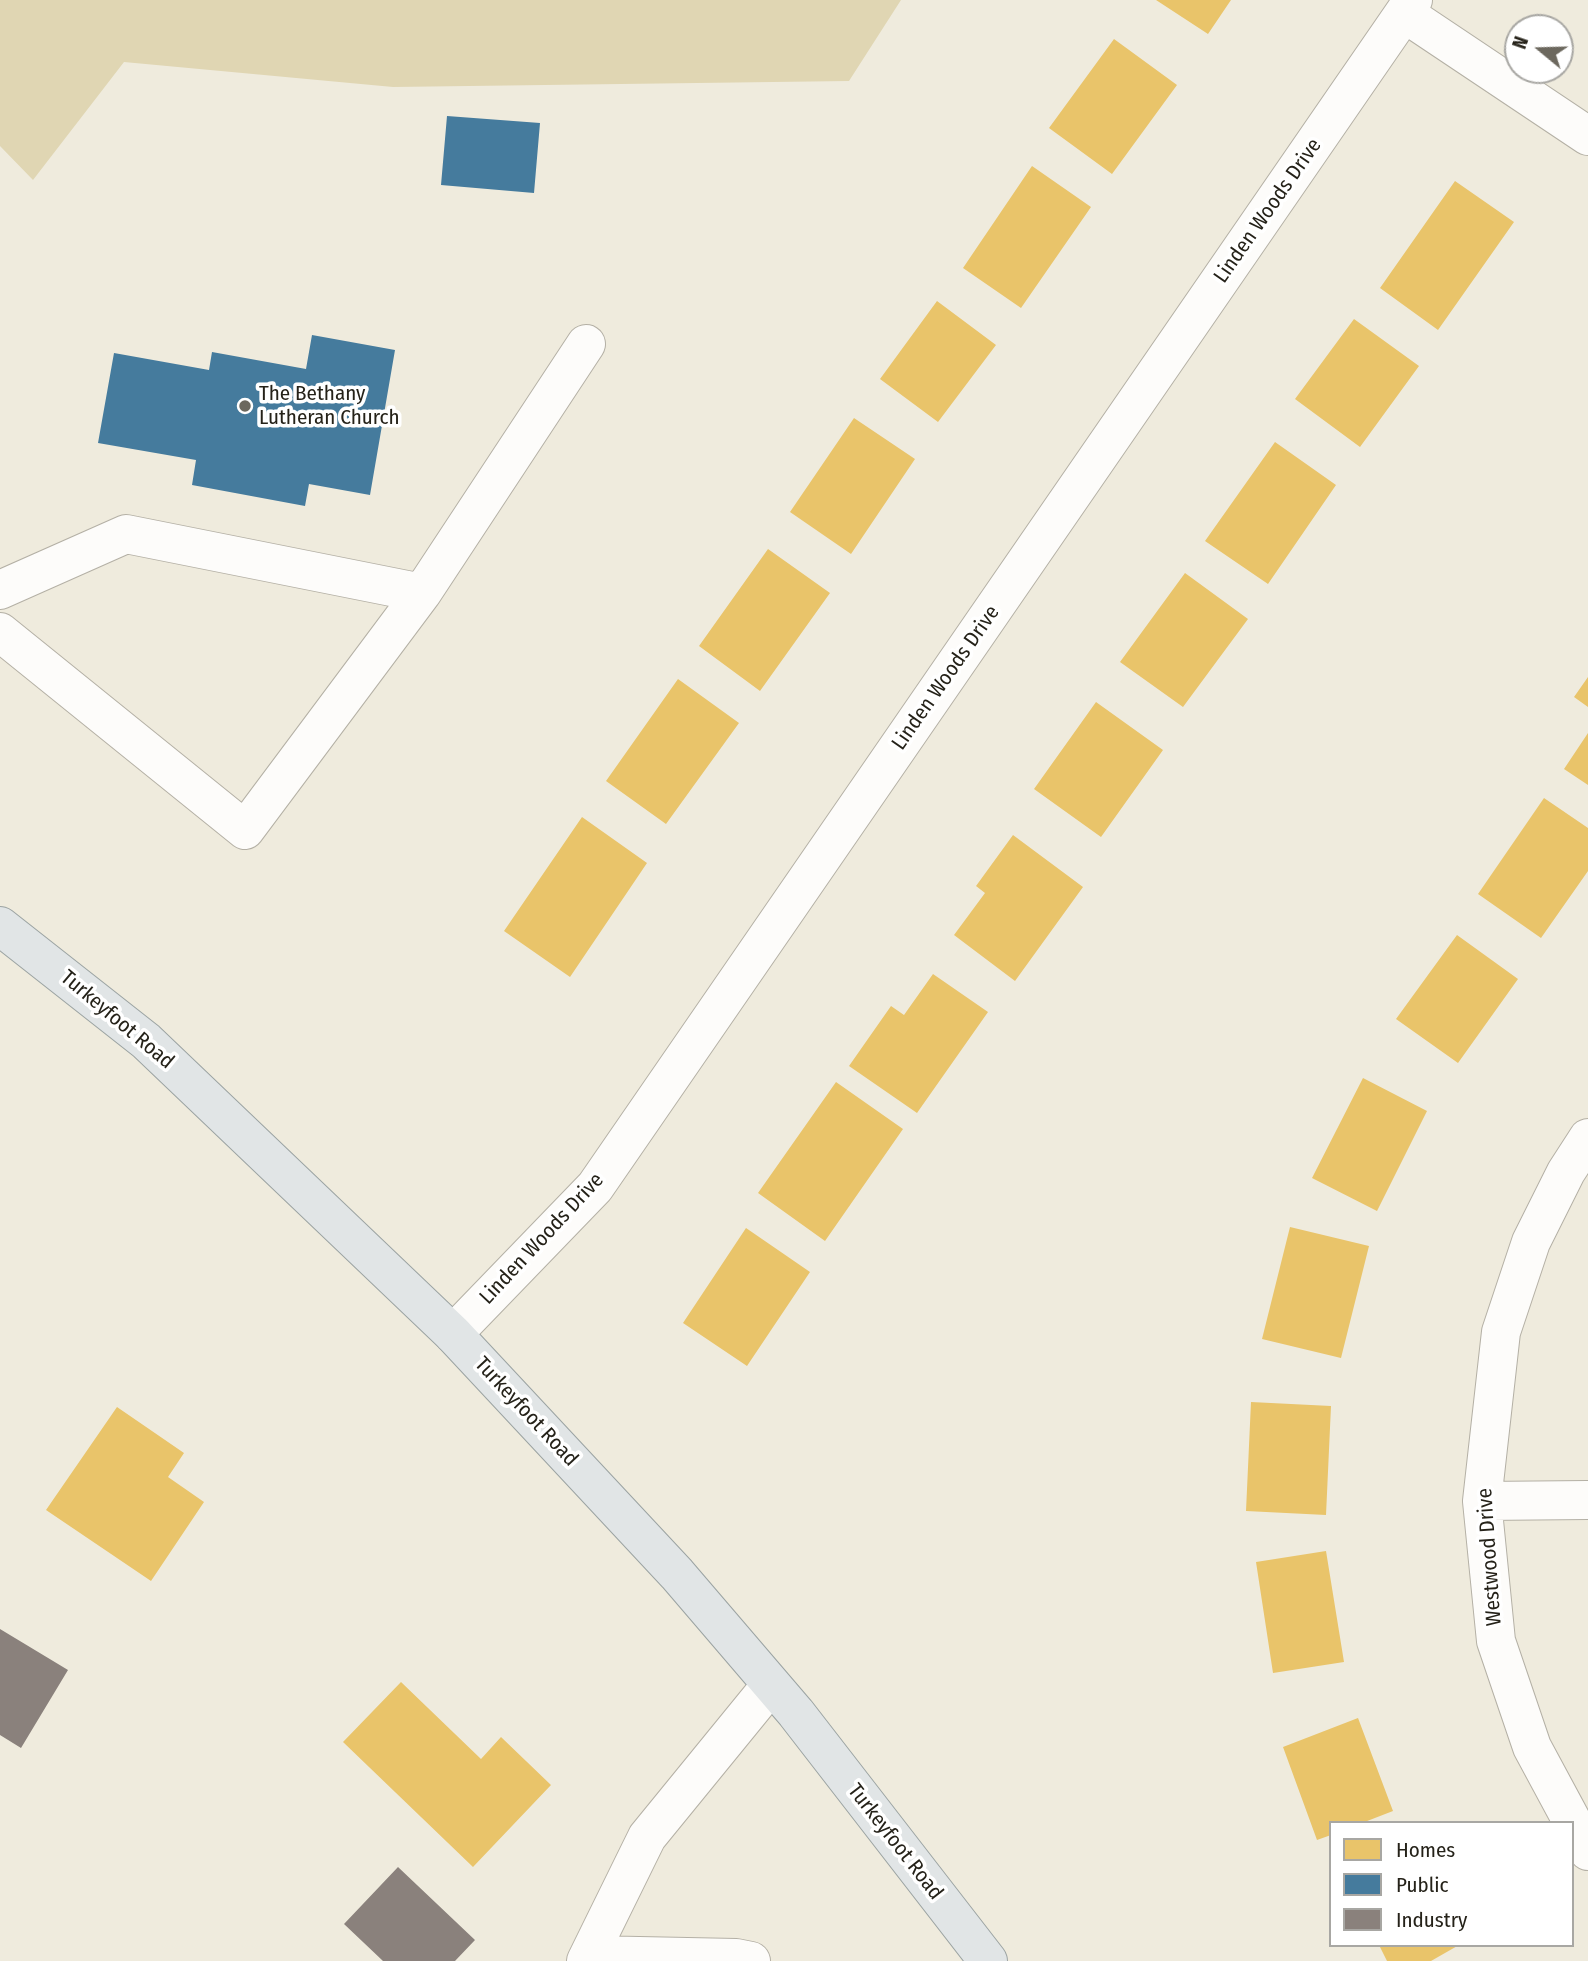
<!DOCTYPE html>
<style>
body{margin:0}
#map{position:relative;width:1588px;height:1961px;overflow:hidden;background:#efebdd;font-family:"Fira Sans Condensed",sans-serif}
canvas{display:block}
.legend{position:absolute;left:1329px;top:1821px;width:245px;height:126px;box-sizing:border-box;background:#fff;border:2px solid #a8a7a3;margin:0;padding:9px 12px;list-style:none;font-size:21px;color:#252219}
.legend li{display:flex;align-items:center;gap:14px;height:35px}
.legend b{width:35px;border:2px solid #a8a7a3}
.north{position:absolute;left:1504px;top:14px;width:70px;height:70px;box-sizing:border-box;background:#fff;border:2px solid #a8a7a3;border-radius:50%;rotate:289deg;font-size:19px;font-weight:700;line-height:28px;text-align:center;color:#252219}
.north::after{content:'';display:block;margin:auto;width:24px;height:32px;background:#6c685e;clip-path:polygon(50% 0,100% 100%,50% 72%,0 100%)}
</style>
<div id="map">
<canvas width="1588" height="1961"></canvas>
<ul class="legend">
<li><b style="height:19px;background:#e9c46a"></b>Homes</li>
<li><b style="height:19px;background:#457b9d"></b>Public</li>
<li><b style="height:19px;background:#8a817c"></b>Industry</li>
</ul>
<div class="north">N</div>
</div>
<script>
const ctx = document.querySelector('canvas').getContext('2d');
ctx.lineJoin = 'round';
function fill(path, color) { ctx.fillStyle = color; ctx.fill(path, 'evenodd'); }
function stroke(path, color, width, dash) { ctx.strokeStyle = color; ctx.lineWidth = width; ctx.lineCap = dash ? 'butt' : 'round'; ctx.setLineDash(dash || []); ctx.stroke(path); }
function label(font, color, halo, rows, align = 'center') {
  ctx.font = font + ' "Fira Sans Condensed",sans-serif'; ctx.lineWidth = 7; ctx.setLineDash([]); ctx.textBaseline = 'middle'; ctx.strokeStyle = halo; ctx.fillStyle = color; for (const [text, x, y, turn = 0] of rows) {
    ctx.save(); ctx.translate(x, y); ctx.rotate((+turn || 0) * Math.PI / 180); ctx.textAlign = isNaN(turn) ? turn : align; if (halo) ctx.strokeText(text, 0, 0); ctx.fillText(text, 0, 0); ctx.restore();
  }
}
fill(new Path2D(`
 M0 0H901L849 81 393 87 124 62 33 180 0 146Z`), '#e0d6b3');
fill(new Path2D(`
 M1156 0H1231L1208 34Z
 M1114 39 1177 85 1112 174 1049 128Z
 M1032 166 1091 207 1021 308 963 268Z
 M1455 181 1514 222 1438 330 1380 288Z
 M937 301 996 345 938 422 880 379Z
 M1354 319 1419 366 1360 447 1295 399Z
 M854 418 915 459 851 554 790 512Z
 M1275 442 1336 485 1268 584 1205 541Z
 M768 549 830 593 760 691 699 646Z
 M1185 573 1248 619 1183 707 1120 662Z
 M1588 677V707L1574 697Z
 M678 679 739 723 666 824 606 781Z
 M1096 702 1163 750 1101 837 1034 789Z
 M1588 733V785L1564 769Z
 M1544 798 1588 828V871L1541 938 1478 894Z
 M582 817 647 863 570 977 504 931Z
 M1013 835 1083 887 1015 981 954 935 985 893 976 886Z
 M1457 935 1518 979 1458 1063 1396 1019Z
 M933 974 988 1012 917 1113 849 1066 891 1006 904 1015Z
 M1363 1078 1427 1111 1377 1211 1312 1178Z
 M836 1082 903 1129 825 1241 758 1193Z
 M1290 1227 1369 1246 1341 1358 1262 1339Z
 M746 1228 810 1272 747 1366 683 1323Z
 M1251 1402 1331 1406 1326 1515 1246 1511Z
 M117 1407 184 1453 168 1477 204 1502 151 1581 46 1510Z
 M1326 1551 1344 1662 1273 1673 1256 1562Z
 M401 1682 481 1759 501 1737 551 1785 473 1867 343 1742Z
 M1358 1718 1393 1811 1362 1823H1331V1835L1317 1840 1283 1747Z
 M1379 1945H1459L1431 1961H1387Z`), '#e9c46a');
fill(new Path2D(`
 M447 116 540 123 534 193 441 185Z
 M312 335 395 350 370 495 309 484 305 506 192 485 196 460 98 443 114 353 209 370 212 352 306 369Z`), '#457b9d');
fill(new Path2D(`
 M0 1629 68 1670 21 1748 0 1735Z
 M398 1867 475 1940 455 1961H383L344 1924Z`), '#8a817c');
const minor = new Path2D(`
 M1404 13 1588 136
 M0 590 126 534 422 593 245 830 0 632
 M422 593 586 344
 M1588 1138 1566 1172 1531 1242 1501 1332 1482 1501 1496 1641 1532 1747 1588 1851
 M453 1334 595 1187 1413 0
 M1482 1501 1588 1500
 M590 1955 736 1958 751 1961
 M586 1961 647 1837 771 1685`);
const major = new Path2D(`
 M0 926 146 1041 453 1334 677 1574 796 1713 988 1961`);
stroke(minor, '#b4b0a5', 40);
stroke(major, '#9ba3a2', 40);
stroke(minor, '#fdfcfa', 38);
stroke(major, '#e1e5e6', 38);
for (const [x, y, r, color] of [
 [245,406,7,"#6c685e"]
]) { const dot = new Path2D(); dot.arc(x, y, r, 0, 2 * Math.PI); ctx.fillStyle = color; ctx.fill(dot); stroke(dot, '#fff', 2.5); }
label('21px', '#252219', '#fff', [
 ["Linden Woods Drive",1268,211,-55],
 ["Linden Woods Drive",946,678,-55],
 ["Turkeyfoot Road",117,1020,40],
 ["Linden Woods Drive",542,1239,-47],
 ["Turkeyfoot Road",526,1412,47],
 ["Westwood Drive",1490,1557,-94],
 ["Turkeyfoot Road",895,1842,52]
]);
label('21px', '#252219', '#fff', [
 ["The Bethany",259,394],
 ["Lutheran Church",259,418]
], 'left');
</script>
